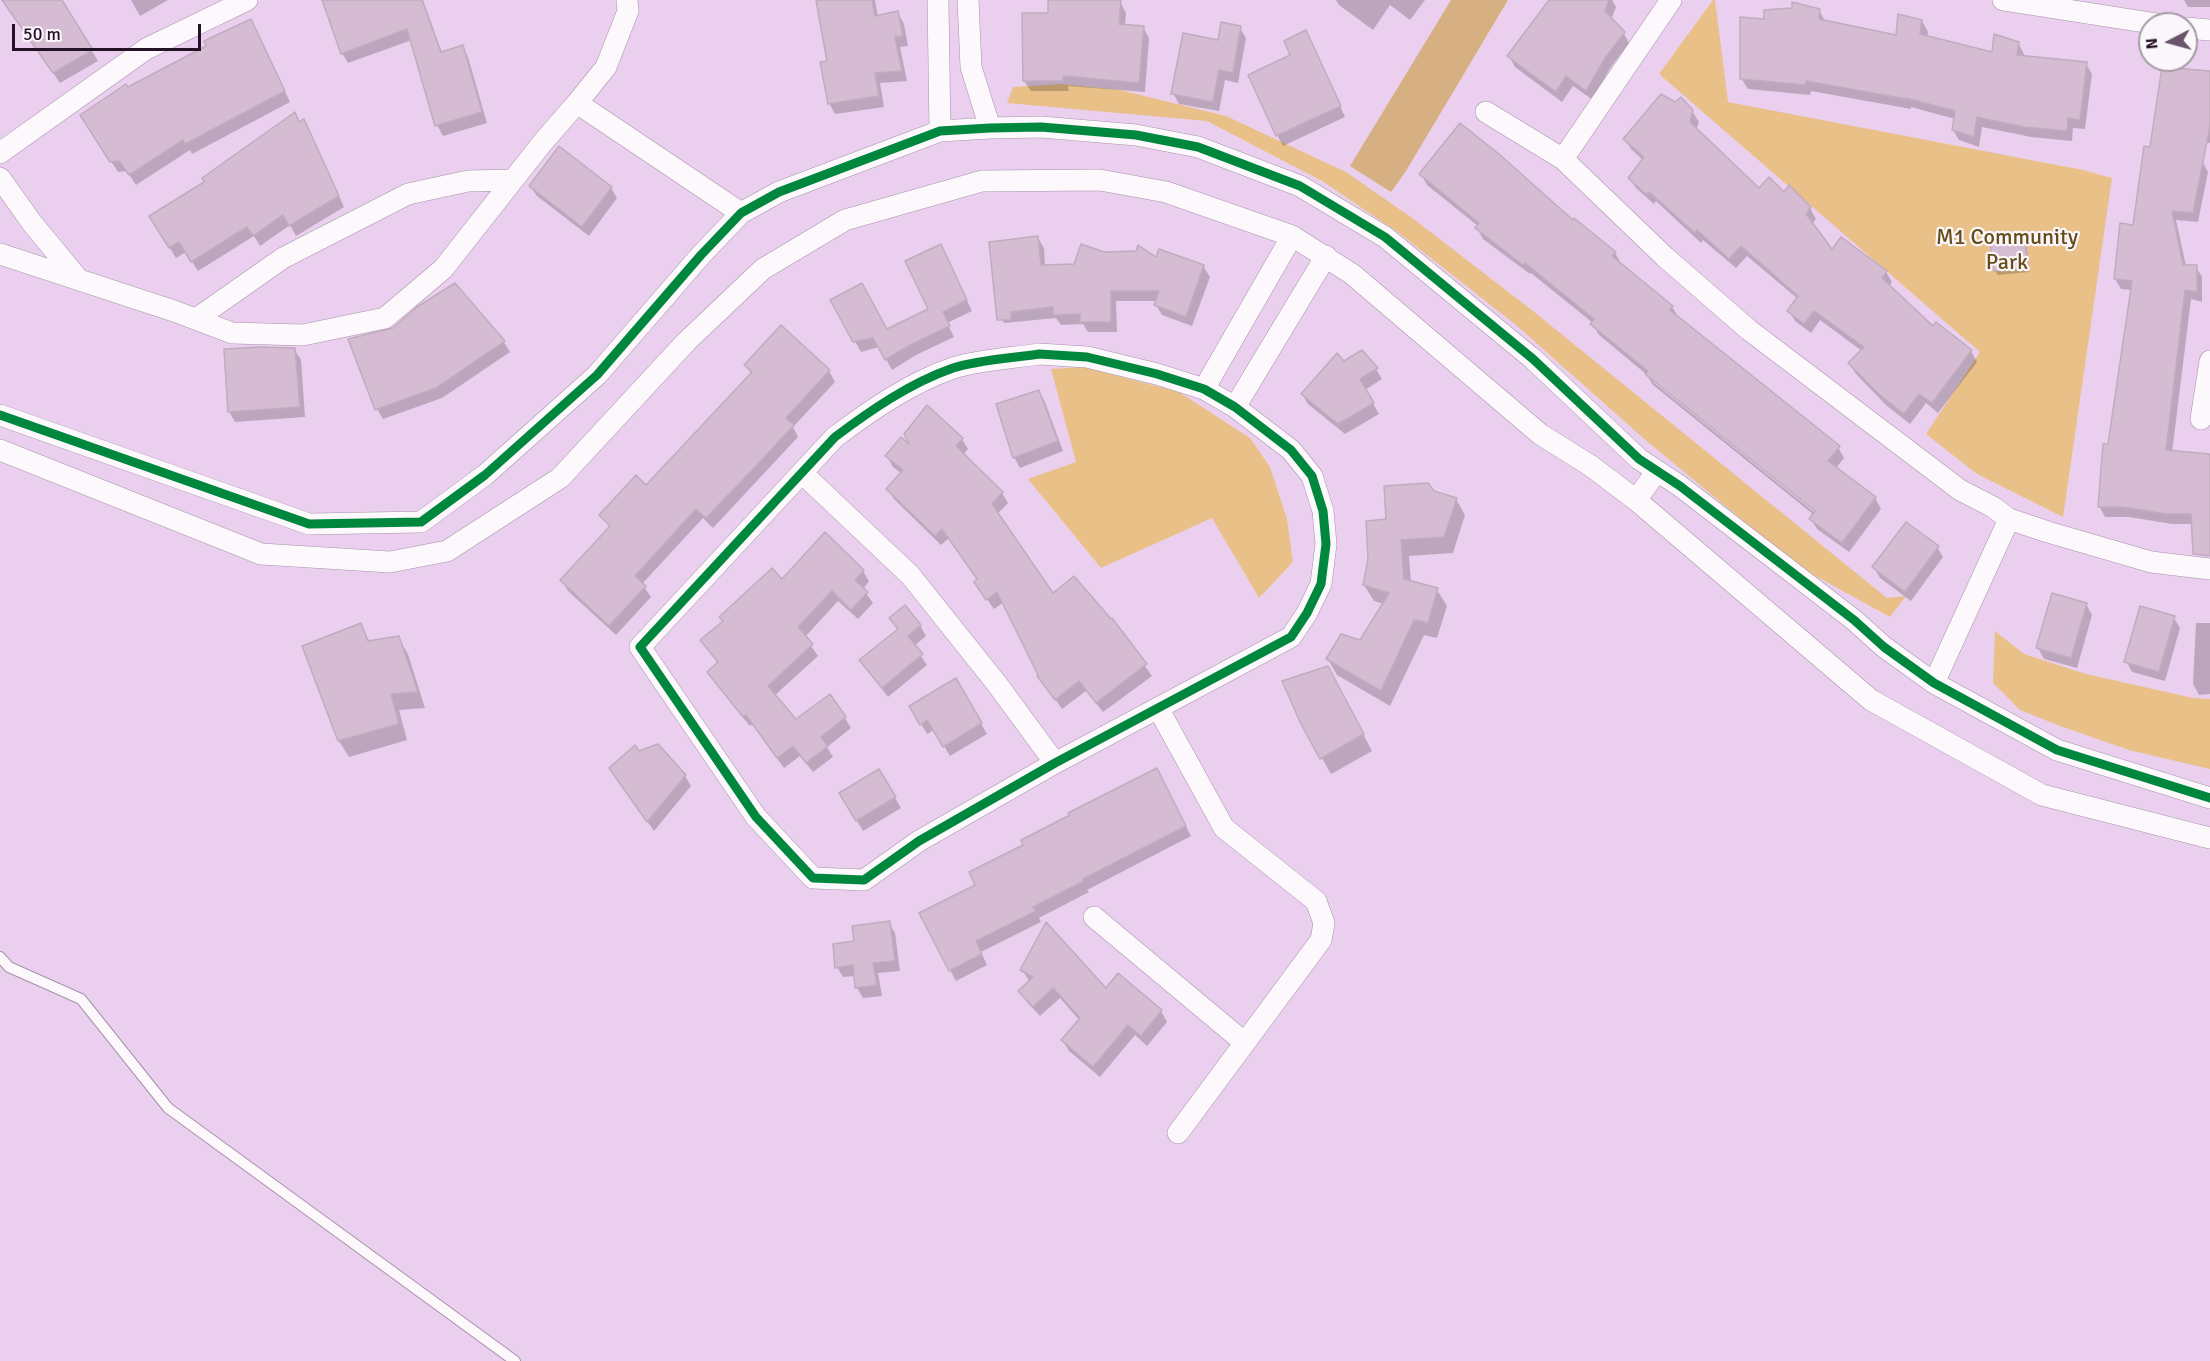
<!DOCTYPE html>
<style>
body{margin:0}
#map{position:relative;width:2210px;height:1361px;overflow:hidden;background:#ead0ee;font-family:Signika,sans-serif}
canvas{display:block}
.north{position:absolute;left:2138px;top:12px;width:60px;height:60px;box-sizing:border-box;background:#fbf6fb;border:2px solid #a59ba6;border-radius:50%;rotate:264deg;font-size:16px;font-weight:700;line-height:24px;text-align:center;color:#241226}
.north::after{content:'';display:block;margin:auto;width:21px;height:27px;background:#69546c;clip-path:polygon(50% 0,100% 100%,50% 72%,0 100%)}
.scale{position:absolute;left:12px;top:24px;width:189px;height:27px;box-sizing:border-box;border:3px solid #241226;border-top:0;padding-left:8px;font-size:18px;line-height:21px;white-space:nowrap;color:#241226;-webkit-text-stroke:4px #fbf6fb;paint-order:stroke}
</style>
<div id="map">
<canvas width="2210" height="1361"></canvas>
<div class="north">N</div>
<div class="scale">50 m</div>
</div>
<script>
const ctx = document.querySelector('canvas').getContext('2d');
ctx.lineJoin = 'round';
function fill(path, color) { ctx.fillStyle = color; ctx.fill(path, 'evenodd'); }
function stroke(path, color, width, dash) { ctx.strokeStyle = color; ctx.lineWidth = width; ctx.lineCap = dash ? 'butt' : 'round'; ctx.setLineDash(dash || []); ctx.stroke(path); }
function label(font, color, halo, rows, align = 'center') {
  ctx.font = font + ' Signika,sans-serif'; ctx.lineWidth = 4.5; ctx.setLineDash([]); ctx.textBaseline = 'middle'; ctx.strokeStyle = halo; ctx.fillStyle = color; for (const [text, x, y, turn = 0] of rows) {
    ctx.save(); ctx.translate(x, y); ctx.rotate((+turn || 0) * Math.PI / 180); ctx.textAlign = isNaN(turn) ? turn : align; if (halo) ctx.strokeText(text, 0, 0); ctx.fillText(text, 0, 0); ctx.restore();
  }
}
fill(new Path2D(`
 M1713 0H1715L1728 102 2083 170 2112 178 2063 517 1977 474 1926 434 1980 352 1659 74Z
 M1062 84 1120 90 1226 116 1346 172 1415 220 1533 311 1887 598 1906 596 1890 617 1799 567 1642 437 1516 325 1399 233 1322 181 1207 121 1007 103 1013 87Z
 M1083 367 1179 392 1250 438 1270 467 1287 519 1293 562 1259 598 1212 518 1101 568 1028 479 1076 462 1051 369Z
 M1995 631 2024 654 2086 674 2193 698 2210 699V769L2129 750 2060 726 2020 710 1993 683Z`), '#eac089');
fill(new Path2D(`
 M1451 0H1508L1406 171 1391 192 1350 166Z`), '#d6b082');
fill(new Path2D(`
 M7 0H60L98 61 60 83 11 12Z
 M131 0H168L140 16Z
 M333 0H423L442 53 462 47 468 57 487 123 443 136 437 125 412 40 348 63 342 53Z
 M817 0H875L878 17 898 13 904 24 908 46 900 47 907 81 880 83 884 107 835 114 829 103V62Z
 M1093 0 1120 2 1126 13 1125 26 1143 27 1149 38 1145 92 1068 86 1069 91H1031L1024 81 1049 15Z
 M1336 0H1425L1410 20 1390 5 1373 30 1339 5Z
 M1549 0H1612L1616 7 1611 20 1623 32 1629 43 1610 68 1593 100 1573 86 1562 102 1515 67 1509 56 1550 2Z
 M2184 0H2210V7H2188Z
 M1819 10 1825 21 1898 37 1922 21 1928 32 1927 37 1993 54 2018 43 2024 54V57L2086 64 2092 74 2085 129 2073 128 2072 141 2031 137 1982 127 1979 147 1959 140 1953 130 1955 119 1911 107V109L1811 91 1810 95 1748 89 1741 78 1765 21Z
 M1240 28 1246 38 1238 83 1225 80 1219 111 1179 104 1173 93 1219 42Z
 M256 31 290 102 192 154 190 150 136 185 127 171 118 172 88 126 127 89Z
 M1312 43 1345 117 1283 146 1277 135 1292 56Z
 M2210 73V143L2197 142 2202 161 2208 172 2198 222 2176 220 2186 266 2196 267 2202 277V302L2191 299 2172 453 2210 456V547L2193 524H2172L2129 517H2105L2099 506 2132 290 2121 289 2115 279 2135 226 2151 149Z
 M1692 111 1699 122 1696 130 1759 190 1784 194 1810 208 1816 219 1811 225 1832 252 1886 272 1892 282 1889 286 1933 328 1936 324 1971 351 1977 362 1938 413 1926 403 1910 424 1887 406 1856 374 1850 364 1862 351 1820 320 1811 333 1795 321 1789 311 1798 299 1747 256 1736 268 1703 240 1701 243 1656 201 1654 204 1636 188 1629 178 1643 160 1631 149 1625 139Z
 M310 132 344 207 296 236 290 225 260 246 254 236 198 271 186 252 176 258 157 227Z
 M1421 174 1573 222 1615 253 1621 263 1672 307 1679 318 1838 447 1844 458 1835 469 1875 498 1881 509 1849 552 1817 529 1811 519 1814 515 1653 385 1646 374 1598 334 1593 323 1531 273 1530 274 1483 239 1477 228 1478 226 1427 185ZM1653 379 1822 515 1820 517 1653 382Z
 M530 186 611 188 617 198 589 236 537 196Z
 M1038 238 1044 248 1045 266 1075 265 1104 253 1203 266 1210 277 1192 326 1162 315 1156 305 1157 301H1116L1117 332H1088L1083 324 1061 325 1056 318 1004 323 998 313Z
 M2024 243 2027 248 2029 272 1998 275 1995 271Z
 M946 257 972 311 947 323 954 337 916 355 892 370 879 347 861 352 832 301 887 330 930 310Z
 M455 285 504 342 510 352 442 398 383 419 377 409 393 329Z
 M294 349 301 360 305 417 235 422 229 411Z
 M1343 363 1376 369 1382 379 1365 390 1379 414 1345 434 1308 404 1302 394Z
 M746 365 829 371 835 382 793 427 798 437 713 528 703 518 642 584 651 597 616 635 568 591 562 581 610 528 601 515 646 487 752 375Z
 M1039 391 1045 402 1063 451 1020 468 1014 457Z
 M962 439 968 449 963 455 1002 493 1008 503 997 514 1053 595 1112 620 1152 676 1103 712 1086 691 1062 709 1039 676 1004 602 994 609 982 592 978 580 949 538 941 545 894 499 888 489 902 474 893 467 887 456Z
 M1433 492 1456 499 1465 515 1453 553 1409 556 1411 583 1437 590 1447 606 1437 638 1424 635 1390 706 1337 675 1328 659 1360 642 1384 604 1374 601 1364 585 1388 521Z
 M825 535 863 571 869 581 863 589 873 603 858 619 838 601 805 637 818 656 774 696 795 721 845 718 851 728 827 747 833 757 813 772 800 756 784 768 752 724 750 726 715 683 709 672 718 664 702 640 782 581Z
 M1937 547 1943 557 1911 601 1880 578 1874 567Z
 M2086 604 2092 615 2077 668 2044 659 2038 648Z
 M891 618 920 625 926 636 914 646 927 665 888 697 861 661 898 631Z
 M2174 618 2180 628 2165 681 2132 672 2126 661Z
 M2196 623H2210V694L2199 695 2193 684Z
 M360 625 370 642 398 638 408 654 425 708 399 710 407 740 349 757 339 741 304 647Z
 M955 680 987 734 950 756 934 730 927 734 911 707Z
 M1336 683 1372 751 1331 774 1303 724Z
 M879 771 901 808 863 831 841 794Z
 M685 776 691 786 654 831 617 779Z
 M1162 780 1191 836 1087 890 1089 892 1039 918 1041 922 981 952 987 965 956 981 950 970 978 885 1025 845Z
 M889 923 895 933 900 971 878 973 882 996 863 998 857 988 855 976 843 977 837 967 855 942Z
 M1022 970 1106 990 1118 975 1161 1011 1167 1022 1147 1046 1135 1035 1100 1077 1069 1051 1063 1041 1080 1021 1060 998 1040 1016 1026 1001 1020 991 1030 982Z`), '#0003');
const building = new Path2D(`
 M2 0H62L93 50 53 73Z
 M322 0H422L441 52 463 45 482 112 435 126 407 29 341 54Z
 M816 0H872L875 16 898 11 903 36 895 37 902 71 875 73 879 96 828 104 820 62 827 61Z
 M1048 0H1121L1119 24 1144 26 1139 83 1063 76V81H1023L1022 13H1048Z
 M1549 0H1609L1605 11 1625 32 1605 58 1586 91 1566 76 1556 92 1507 56Z
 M1792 2 1820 9 1819 19 1896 35 1898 14 1922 20 1920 34 1992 52 1994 34 2019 42 2017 55 2087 62 2080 120 2068 118 2067 131 2024 127 1977 117 1974 137 1952 130 1955 111 1906 98V99L1806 81 1805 85 1740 79V17L1764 19V10L1792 8Z
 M251 19 285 91 185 144 183 140 129 175 119 161 110 162 80 115 126 84 128 87 206 46 204 41Z
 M1221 22 1241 26 1233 73 1219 70 1213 102 1171 94 1183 33 1218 40Z
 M1306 30 1341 106 1276 136 1248 75 1290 55 1284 41Z
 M2162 67 2210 71V126L2193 213 2172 211 2183 265H2197V292L2185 290 2166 450 2210 454V556L2193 554 2191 514H2166L2122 507H2098L2103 444H2108L2132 281 2114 279 2120 223 2133 225 2144 146 2150 147Z
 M1661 94 1675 102 1681 97 1693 110 1690 122 1759 188 1769 177 1784 192 1789 185 1811 207 1806 214 1832 249 1841 237 1887 271 1882 278 1933 326 1936 322 1972 350 1932 403 1919 394 1904 414 1880 395 1848 363 1864 347 1814 311 1804 324 1787 311 1798 296 1741 246 1729 259 1697 230 1695 233 1649 192 1647 195 1628 178 1644 157 1623 139Z
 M295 112 299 122 304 119 339 196 289 226 283 215 253 236 247 227 191 262 179 242 169 248 149 216 204 182 202 178Z
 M1460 123 1499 154 1573 220 1574 218 1616 252 1612 256 1673 306 1670 310 1840 446 1828 461 1876 497 1842 543 1809 519 1815 511 1645 374 1648 371 1590 324 1594 319 1525 263 1523 265 1475 228 1479 223 1419 174Z
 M559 146 612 187 582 227 529 186Z
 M1038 236 1041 265 1074 264 1081 244 1104 252 1136 251 1138 245 1156 257 1159 249 1204 265 1186 317 1154 305 1159 291H1111V322H1080V314L1053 315V307L1011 312V320H997L989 242Z
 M2025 241 2028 267 1994 271 1990 244Z
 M941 244 967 300 943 312 950 326 910 345 885 360 873 338 853 342 830 300 862 283 887 329 928 309 905 261Z
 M455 283 505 341 436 388 375 410 348 339 393 328 417 307Z
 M781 325 830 370 786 418 794 425 757 465 706 518 696 509 635 576 646 586 609 626 560 580 610 526 599 515 636 475 646 485 752 372 744 365Z
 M260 347 295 348 300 407 228 412 224 349Z
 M1362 350 1378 368 1360 379 1374 403 1338 424 1301 394 1337 353 1344 361Z
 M1039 390 1058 441 1013 458 996 404Z
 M927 405 963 438 956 446 1003 492 992 504 1053 593 1074 576 1111 619 1112 618 1147 664 1096 703 1079 681 1055 700 1037 676 1038 675 997 592 986 600 974 582 977 579 942 529 935 536 886 489 903 470 885 456 901 437 909 444 904 434Z
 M1428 483 1434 491 1457 498 1444 537 1401 540 1404 579 1438 588 1428 623 1414 620 1381 691 1326 659 1341 634 1360 640 1389 593 1363 585 1368 559 1366 521 1386 519 1384 486Z
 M1906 522 1939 546 1905 592 1872 567Z
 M825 532 864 570 855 580 868 592 851 610 832 591 798 627 813 644 768 686 796 719 830 694 846 717 821 737 828 746 806 763 793 746 777 758 746 715 743 717 707 672 718 662 700 640 723 621 719 617 772 568 782 579Z
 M2052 593 2087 603 2071 658 2036 648Z
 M905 605 921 625 908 636 923 654 882 688 859 660 898 629 889 618Z
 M2140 606 2175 616 2159 672 2124 662Z
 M361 623 368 641 399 636 418 692 391 694 399 724 338 741 302 646Z
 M1328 666 1364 734 1320 759 1301 724 1282 681Z
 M956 678 982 723 943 747 927 720 920 725 909 706Z
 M658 744 686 775 647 822 609 768 635 745 639 751Z
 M1157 768 1186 826 1083 879 1084 881 1033 907 1036 911 976 941 982 954 949 971 919 913 975 885 969 872 1023 845 1021 840 1070 815 1068 813Z
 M879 769 896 797 856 821 839 793Z
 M890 921 895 961 873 963 877 985 855 988 853 965 835 968 833 944 854 941 852 926Z
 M1046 922 1106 988 1118 973 1162 1010 1141 1036 1128 1025 1093 1067 1061 1040 1080 1018 1053 988 1033 1007 1018 991 1033 977 1020 970Z`);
fill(building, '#d5bcd2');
stroke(building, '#c2aabf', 1.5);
const lane = new Path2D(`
 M0 957 9 967 81 999 168 1108 515 1361`);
const street = new Path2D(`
 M938 0 940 131
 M968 0 971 67 990 128
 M1671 0 1563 159 1665 257 1749 330 1960 490 1993 507 2009 519 2048 532 2151 562 2210 569
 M2003 0 2157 24
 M2186 28 2210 30
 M577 103 741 213
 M1486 112 1563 159
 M0 153 146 49 247 0
 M0 178 32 223 79 280
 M0 254 174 311 232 333 303 335 385 318 443 269 543 142 577 103 606 67 628 11 627 0
 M196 319 283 258 408 194 468 181 513 180
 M1039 354 1087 357 1157 374 1204 389 1235 407 1291 450 1312 476 1323 511 1326 544 1321 584 1307 613 1291 637 1055 763 919 841 864 880 813 878 756 817 640 647 835 437C871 410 910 383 953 368 978 360 1013 358 1039 354Z
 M1204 389 1292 236
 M1235 407 1326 256
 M0 415 309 524 421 522 485 475 597 375 701 255 741 213 779 192 940 131 990 128 1041 127 1136 135 1198 147 1300 186 1385 237 1533 359 1639 459 1680 486 1854 620 1884 647 1934 683 2057 750 2210 798
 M2201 419 2210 361
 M0 450 261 554 390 562 447 551 560 478 687 341 763 269 845 220 982 181 1100 180 1166 192 1292 236 1352 274 1540 434 1591 466 1636 500 1871 700 2042 795 2210 838
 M802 473 910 575 997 684 1055 763
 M1636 500 1657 471
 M1934 683 2009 519
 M1158 708 1224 828 1316 901 1324 923 1321 940 1178 1133
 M1094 917 1245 1043`);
stroke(lane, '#a692a9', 12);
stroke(street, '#a692a9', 22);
stroke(lane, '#fcf8fc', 10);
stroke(street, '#fcf8fc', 21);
stroke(new Path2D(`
 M1039 354 1087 357 1157 374 1204 389 1235 407 1291 450 1312 476 1323 511 1326 544 1321 584 1307 613 1291 637 1055 763 919 841 864 880 813 878 756 817 640 647 835 437C871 410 910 383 953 368 978 360 1013 358 1039 354Z
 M0 415 309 524 421 522 485 475 597 375 701 255 741 213 779 192 940 131 990 128 1041 127 1136 135 1198 147 1300 186 1385 237 1533 359 1639 459 1680 486 1854 620 1884 647 1934 683 2057 750 2210 798`), '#00873e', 9);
label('22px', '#664c16', '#fbf6fb', [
 ["M1 Community",2007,238],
 ["Park",2007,263]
]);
</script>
